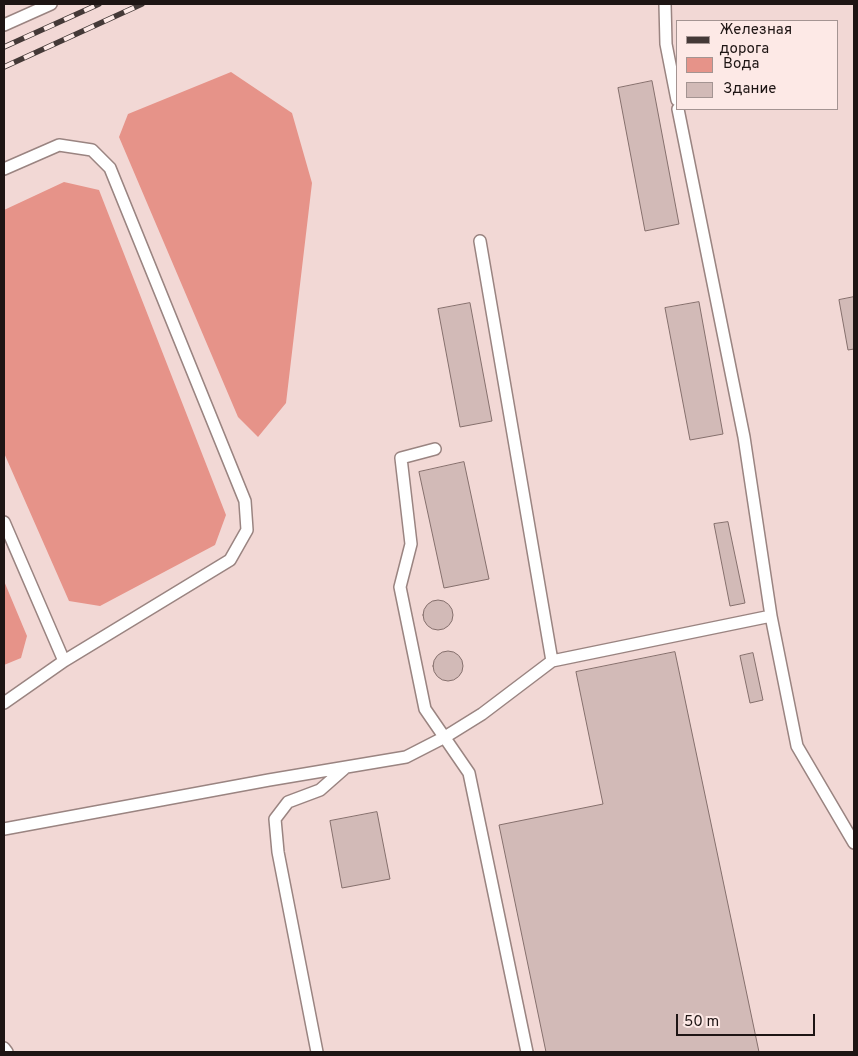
<!DOCTYPE html>
<meta charset="utf-8">
<style>
body{margin:0}
#map{position:relative;width:858px;height:1056px;overflow:hidden;background:#fde9e6;font-family:Overpass,sans-serif}
canvas{display:block}
.frame{position:absolute;inset:0;border:5px solid #1e1514;pointer-events:none}
.legend{position:absolute;left:676px;top:20px;width:162px;height:90px;box-sizing:border-box;background:#fde9e6;border:1px solid #a49492;margin:0;padding:6px 9px;list-style:none;font-size:15px;color:#1e1514}
.legend li{display:flex;align-items:center;gap:10px;height:25px}
.legend b{width:25px;border:1px solid #a49492}
.scale{position:absolute;left:676px;top:1014px;width:139px;height:22px;box-sizing:border-box;border:2px solid #1e1514;border-top:0;padding-left:6px;font-size:15px;line-height:18px;white-space:nowrap;color:#1e1514;-webkit-text-stroke:4px #fde9e6;paint-order:stroke}
</style>
<div id="map">
<canvas width="858" height="1056"></canvas>
<div class="frame"></div>
<ul class="legend">
<li><b style="height:6px;background:#443937"></b>Железная дорога</li>
<li><b style="height:14px;background:#e69389"></b>Вода</li>
<li><b style="height:14px;background:#d2bab7"></b>Здание</li>
</ul>
<div class="scale">50 m</div>
</div>
<script>
const ctx = document.querySelector('canvas').getContext('2d');
ctx.lineJoin = 'round';
function fill(path, color) { ctx.fillStyle = color; ctx.fill(path, 'evenodd'); }
function stroke(path, color, width, dash) { ctx.strokeStyle = color; ctx.lineWidth = width; ctx.lineCap = dash ? 'butt' : 'round'; ctx.setLineDash(dash || []); ctx.stroke(path); }
fill(new Path2D(`
 M4 4H854V1052H4ZM677 21H837V109H677Z`), '#f2d8d5');
fill(new Path2D(`
 M231 72 292 113 312 183 286 403 258 437 238 417 119 137 128 114Z
 M64 182 99 190 226 515 215 545 100 606 69 601 4 453V210Z
 M4 581 27 636 21 658 4 665Z`), '#e69389');
const building = new Path2D(`
 M652 81 679 224 645 231 618 88Z
 M854 297V349L848 350 839 300Z
 M699 302 723 434 690 440 665 308Z
 M470 303 492 421 460 427 438 309Z
 M464 462 489 579 444 588 419 472Z
 M728 522 745 603 730 606 714 524Z
 M423 615a15 15 0 1 1 30 0a15 15 0 1 1-30 0Z
 M433 666a15 15 0 1 1 30 0a15 15 0 1 1-30 0Z
 M675 652 759 1052H546L499 825 603 804 576 672Z
 M753 653 763 700 750 703 740 656Z
 M377 812 390 879 342 888 330 821Z`);
fill(building, '#d2bab7');
stroke(building, '#86706d', 1);
const lane = new Path2D(`
 M665 4 666 44 677 100
 M4 25 51 4
 M678 109 744 437 771 616 797 746 854 843
 M4 169 59 145 92 150 110 168 245 501 247 530 230 560 64 661 4 703
 M480 241 552 661
 M435 449 401 458 411 544 400 587 425 709 469 773 527 1052
 M4 522 64 661
 M4 829 269 780 406 757 445 737 482 714 552 661 771 616
 M4 1048 7 1052
 M317 1052 278 852 275 819 288 802 320 790 345 768`);
stroke(lane, '#9a8481', 14);
stroke(lane, '#fff', 11);
const rail = new Path2D(`
 M4 47 99 4
 M4 67 142 4`);
stroke(rail, '#443937', 5.5);
stroke(rail, '#fde9e6', 4, [11]);
</script>
